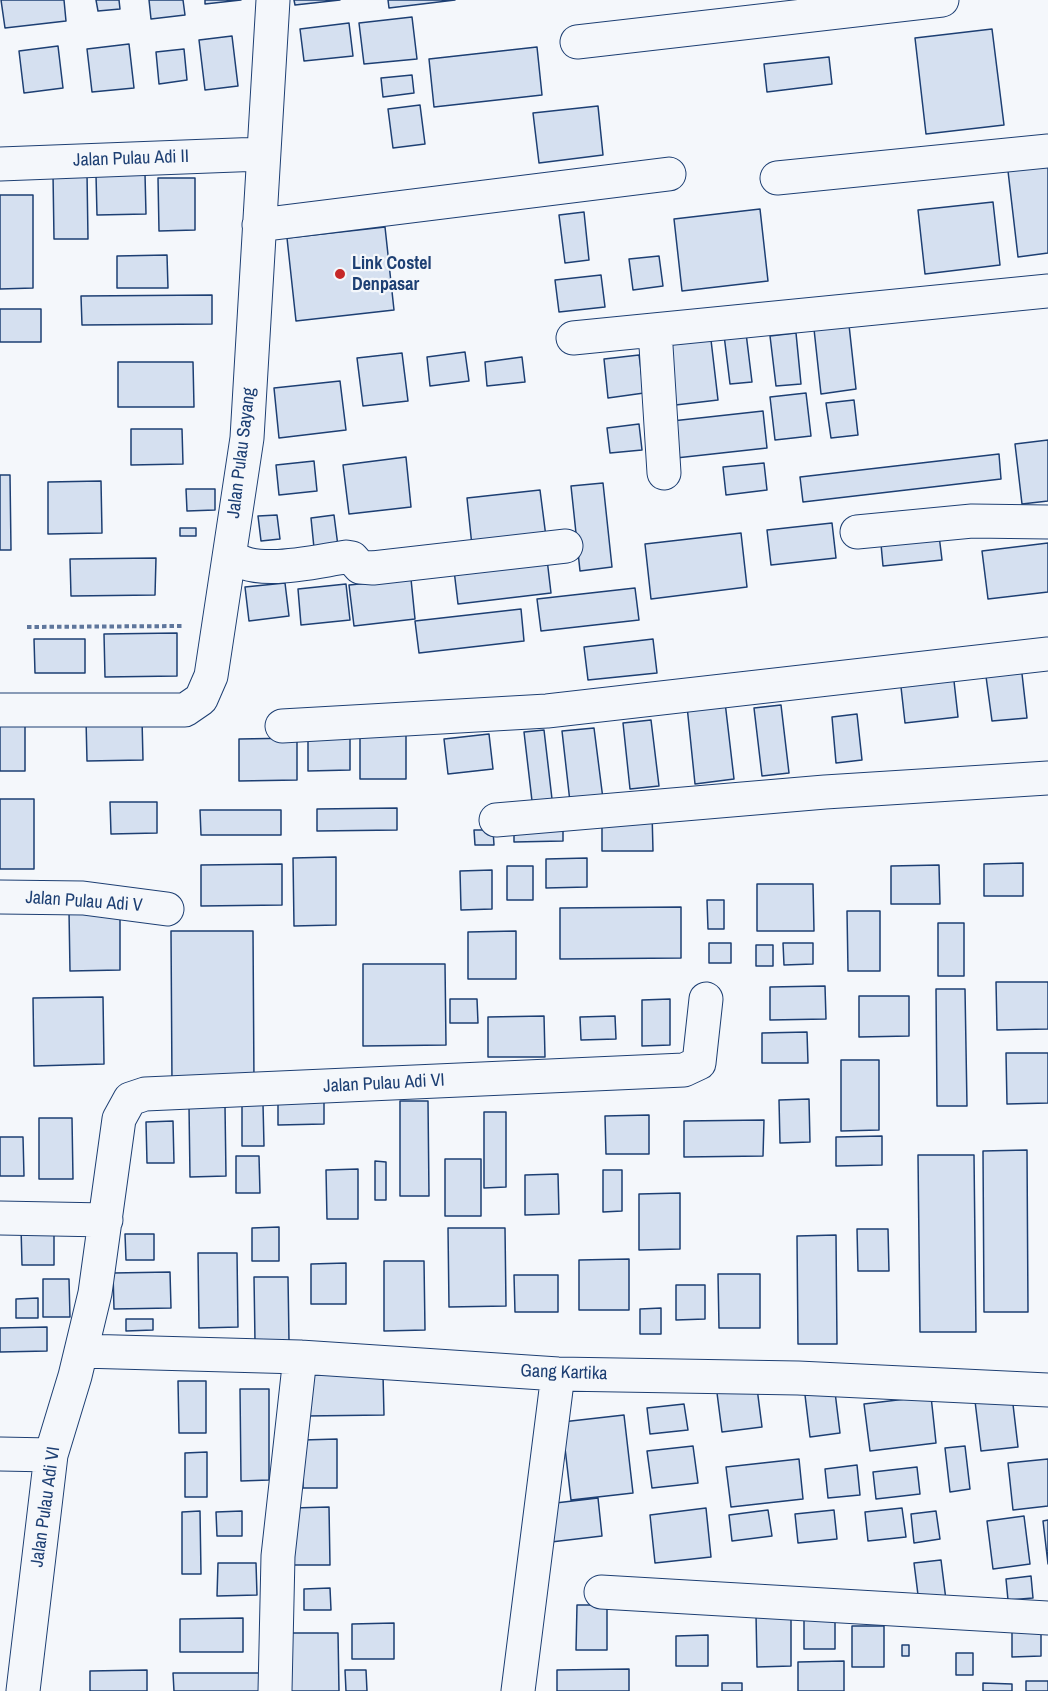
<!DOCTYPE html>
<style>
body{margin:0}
canvas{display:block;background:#f4f7fb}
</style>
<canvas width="1048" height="1691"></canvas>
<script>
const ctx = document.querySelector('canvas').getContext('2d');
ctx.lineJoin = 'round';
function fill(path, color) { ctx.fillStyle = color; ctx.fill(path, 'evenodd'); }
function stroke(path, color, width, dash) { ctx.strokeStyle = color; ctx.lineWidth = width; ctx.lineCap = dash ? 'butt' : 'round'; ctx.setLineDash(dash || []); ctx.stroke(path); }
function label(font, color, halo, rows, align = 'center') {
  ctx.font = font + ' "Archivo Narrow",sans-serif'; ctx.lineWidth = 4.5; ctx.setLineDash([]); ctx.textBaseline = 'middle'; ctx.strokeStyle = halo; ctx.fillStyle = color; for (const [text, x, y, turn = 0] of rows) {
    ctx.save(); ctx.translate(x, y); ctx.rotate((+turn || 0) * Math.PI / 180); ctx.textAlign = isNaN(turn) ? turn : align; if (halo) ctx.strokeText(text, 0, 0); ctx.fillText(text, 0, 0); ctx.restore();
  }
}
const building = new Path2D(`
 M1 0H64L66 21 5 28Z
 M96 0H119L120 9 98 11Z
 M149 0H183L185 15 151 19Z
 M205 0H241L205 4Z
 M294 0H340L295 5Z
 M388 0H455L389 8Z
 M412 17 417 59 364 64 359 23Z
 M349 23 353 56 304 61 300 29Z
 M992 29 1004 125 926 134 915 38Z
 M232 36 238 86 205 90 199 40Z
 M129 44 134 88 92 92 87 49Z
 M58 46 63 88 24 93 19 51Z
 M537 47 542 95 434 107 429 59Z
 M184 49 187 80 159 84 156 52Z
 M829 57 832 84 767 92 764 64Z
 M412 75 414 93 383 97 381 78Z
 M420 105 425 144 393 148 388 109Z
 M598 106 603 155 539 163 533 113Z
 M1048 166V253L1018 257 1008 171Z
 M87 173 88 239H54L53 174Z
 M145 174 146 214 97 215 96 175Z
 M158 178H195V230L159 231Z
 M0 195H33V288L0 289Z
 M993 202 1000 265 925 274 918 210Z
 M760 209 768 281 682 291 674 219Z
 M584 212 589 260 565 263 559 215Z
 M385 227 394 310 296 321 287 238Z
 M167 255 168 288H117V256Z
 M659 256 663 286 633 290 629 259Z
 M601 275 605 307 559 312 555 280Z
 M212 295V324L82 325 81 296Z
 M0 309H41V342H0Z
 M849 325 856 389 821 394 814 329Z
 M746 333 752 382 730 384 724 335Z
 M796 333 801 384 776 386 770 336Z
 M711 340 718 400 667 406 660 346Z
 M465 352 469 381 430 386 427 357Z
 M402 353 408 401 363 406 357 358Z
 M639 355 644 393 608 398 604 359Z
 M522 357 525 382 487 386 485 362Z
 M118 362H193L194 407H118Z
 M340 381 346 430 279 438 274 388Z
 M806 393 811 436 775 440 770 397Z
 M854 400 858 435 831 438 826 403Z
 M763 411 767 448 676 458 672 421Z
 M639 424 642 450 610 453 607 428Z
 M131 429H182L183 464 131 465Z
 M1048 440V501L1022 504 1015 444Z
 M999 454 1001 479 803 502 800 477Z
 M406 457 411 507 349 514 343 465Z
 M314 461 317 491 279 495 276 465Z
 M764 463 767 490 726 495 723 467Z
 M0 475H10L11 550H0Z
 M101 481 102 533 48 534V482Z
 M603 483 612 567 580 571 571 486Z
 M186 489H215V510L187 511Z
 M540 490 546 537 472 546 467 498Z
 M277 515 280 539 261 541 258 516Z
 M334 515 339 554 315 558 311 518Z
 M832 523 836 558 771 565 767 530Z
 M938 527 942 560 883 566 880 533Z
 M180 528H196V536H180Z
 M741 533 747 587 651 599 645 544Z
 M1048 543V592L988 599 982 551Z
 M156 558 155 595 71 596 70 559Z
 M547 559 551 593 458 604 454 570Z
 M411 579 415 619 354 626 349 585Z
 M285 583 289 616 249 621 245 587Z
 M346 584 350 620 301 625 298 589Z
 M635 588 639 620 541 631 537 599Z
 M521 609 524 641 419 653 415 621Z
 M177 633V676L105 677 104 634Z
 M34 639H85V673H35Z
 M653 639 657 673 588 680 584 647Z
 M1021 665 1027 718 992 721 985 669Z
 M953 672 958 717 905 723 900 678Z
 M725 702 734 779 695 784 687 706Z
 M781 705 789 773 762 776 754 708Z
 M857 714 862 760 836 763 832 717Z
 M86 719H142L143 760 87 761Z
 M651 720 659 786 630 789 623 723Z
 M25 721V771H0V722Z
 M406 726V779H360V727Z
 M594 728 603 799 570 802 562 731Z
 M544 730 552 799 532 801 524 732Z
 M308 732H350V770L308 771Z
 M489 734 493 769 448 774 444 739Z
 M297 738V780L239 781V739Z
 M0 799H34V869H0Z
 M110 802H157V833L111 834Z
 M397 808V830L317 831V809Z
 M200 810H281V835H201Z
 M652 812 653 851H602V813Z
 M514 825H563V841L514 842Z
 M474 830H493L494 845H475Z
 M336 857V925L294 926 293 858Z
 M587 858V887L546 888V859Z
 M1023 863V896H984V864Z
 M282 864V905L201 906V865Z
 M939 865 940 904H891V866Z
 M507 866H533V900H507Z
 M492 870V909L461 910 460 871Z
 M757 884H813L814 931H757Z
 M707 900H724V929H708Z
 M681 907V958L560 959V908Z
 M120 910V970L70 971 69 911Z
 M847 911H880V971H848Z
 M938 923H964V976H938Z
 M171 931H253L254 1085H172Z
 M516 931V979H468V932Z
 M709 943H731V963H709Z
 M783 943H813V964L784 965Z
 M756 945H773V966H756Z
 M363 964H445L446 1045 363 1046Z
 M996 982H1048V1029L997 1030Z
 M825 986 826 1019 770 1020V987Z
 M936 989H965L967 1106H937Z
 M859 996H909V1036L859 1037Z
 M103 997 104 1064 34 1066 33 998Z
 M450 999H477L478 1023H450Z
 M670 999V1045L642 1046V1000Z
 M544 1016 545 1057H488V1017Z
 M615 1016 616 1039 581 1040 580 1017Z
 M807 1032 808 1063H762V1033Z
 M1006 1053H1048V1103L1007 1104Z
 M841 1060H879V1130L841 1131Z
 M278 1094H324V1124L278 1125Z
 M809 1099 810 1142 780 1143 779 1100Z
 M400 1101H428L429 1196H400Z
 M263 1104 264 1146H242V1105Z
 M189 1106H225L226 1176 190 1177Z
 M484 1112H506V1187L484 1188Z
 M649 1115V1154H606L605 1116Z
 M39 1118H72L73 1179H39Z
 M764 1120 763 1156 684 1157V1121Z
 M173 1121 174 1163H147L146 1122Z
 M882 1136V1165L836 1166V1137Z
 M0 1137H23L24 1176H0Z
 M1027 1150 1028 1312H984L983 1151Z
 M918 1155H974L976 1332H920Z
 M236 1156H259L260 1193H236Z
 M445 1159H481V1216H445Z
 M375 1161 386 1162V1200H375Z
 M358 1169V1219H327L326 1170Z
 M603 1170H622V1211L603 1212Z
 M558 1174 559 1214 525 1215V1175Z
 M680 1193V1249L639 1250V1194Z
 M21 1227H54V1265H22Z
 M279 1227V1261H252V1228Z
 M448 1228H505L506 1306 449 1307Z
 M857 1229H888L889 1271H858Z
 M125 1234H154V1260H126Z
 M836 1235 837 1344H798L797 1236Z
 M198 1253H237L238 1327 199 1328Z
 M629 1259V1310H579V1260Z
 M384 1261H424L425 1330 384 1331Z
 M346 1263V1304H311V1264Z
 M170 1272 171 1308 114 1309 113 1273Z
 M718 1274H760V1328H719Z
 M514 1275H558V1312H515Z
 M254 1277H288L289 1341 255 1342Z
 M43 1279H69L70 1317H43Z
 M676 1285H705V1319L676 1320Z
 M38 1298V1318H16V1299Z
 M661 1308V1334H640V1309Z
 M126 1319H153V1330L126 1331Z
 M47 1327V1351L0 1352V1328Z
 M306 1375H383L384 1415 306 1416Z
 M178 1381H206V1433H179Z
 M757 1388 762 1427 722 1432 717 1393Z
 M240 1389H269V1480L241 1481Z
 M835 1392 840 1433 810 1437 805 1395Z
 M931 1396 936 1443 870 1451 864 1404Z
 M1012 1396 1018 1447 981 1451 975 1401Z
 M684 1404 688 1430 650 1434 647 1408Z
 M624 1415 633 1493 571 1500 562 1422Z
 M337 1439V1488H303V1440Z
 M693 1446 698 1483 652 1488 647 1451Z
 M965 1446 970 1489 950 1492 945 1448Z
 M207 1452V1497H185V1453Z
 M799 1459 803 1499 731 1507 726 1467Z
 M1048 1459V1506L1013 1510 1008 1463Z
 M857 1465 860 1495 828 1498 825 1469Z
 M917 1467 920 1494 876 1499 873 1472Z
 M598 1498 602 1536 551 1542 547 1504Z
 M329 1507 330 1565H293L292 1508Z
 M706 1508 711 1557 655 1563 650 1515Z
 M902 1508 906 1537 868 1541 865 1512Z
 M768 1510 772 1536 732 1541 729 1515Z
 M834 1510 837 1539 798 1543 795 1514Z
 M200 1511 201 1574H182V1512Z
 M242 1511V1536H217L216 1512Z
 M936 1511 940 1539 914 1543 911 1514Z
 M1024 1516 1030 1564 993 1569 987 1521Z
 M1048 1520V1564L1043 1521Z
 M941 1560 946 1600 919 1603 914 1563Z
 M218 1563H256L257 1595 217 1596Z
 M1031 1576 1033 1598 1008 1600 1006 1579Z
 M330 1588 331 1610H304V1589Z
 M577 1605H607V1650H576Z
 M756 1614H791V1666L757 1667Z
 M804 1616H835V1649H804Z
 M243 1618V1652H180V1619Z
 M394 1623V1659H352V1624Z
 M852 1626H884V1667H852Z
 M1012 1628H1041V1656L1012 1657Z
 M280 1633H338L339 1691H280Z
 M708 1635V1666H676V1636Z
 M902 1645H909V1656H902Z
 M956 1653H973V1675H956Z
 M844 1661V1691H798V1662Z
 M629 1669V1691H557V1670Z
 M147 1670V1691H90V1671Z
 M345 1670H366L367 1691H346Z
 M173 1673H259V1691H174Z
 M1026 1681H1048V1691H1026Z
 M722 1683H742V1691H722Z
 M983 1683 1012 1684V1691H983Z`);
fill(building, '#d5e0f0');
stroke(building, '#1d3f73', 1.5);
const minor = new Path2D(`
 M577 42 942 0
 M0 164 262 154
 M777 178 1048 151
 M259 225 669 174
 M655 330 664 473
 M573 338 1048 291
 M857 532 972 521 1048 522
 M230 554C251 578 316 561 346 557L352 558 360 567 373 568 566 546
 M0 710H185L201 699 211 676 247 438 273 0
 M282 726 547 711 1048 654
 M496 820 825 792 1048 778
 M0 897 83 898 167 909
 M0 1218 106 1220
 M81 1351 300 1357 558 1374 798 1378 1048 1390
 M0 1454 51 1455
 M601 1592 1048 1618
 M23 1691 51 1455 75 1376 95 1293 119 1119 130 1099 145 1094 684 1070 699 1063 706 999
 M275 1691 278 1556 300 1357
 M518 1691 558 1374`);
stroke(minor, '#1d3f73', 35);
stroke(new Path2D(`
 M27 627 182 626`), '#5e769c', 4, [4.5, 3]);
stroke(minor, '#f4f7fb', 33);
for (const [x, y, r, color] of [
 [340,274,6,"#c62828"]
]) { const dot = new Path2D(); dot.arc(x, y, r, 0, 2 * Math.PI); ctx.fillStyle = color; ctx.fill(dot); stroke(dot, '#f4f7fb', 2); }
label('18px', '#1d3f73', '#f4f7fb', [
 ["Jalan Pulau Adi II",131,159,-2],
 ["Jalan Pulau Sayang",242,453,-83],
 ["Jalan Pulau Adi V",84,902,4],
 ["Jalan Pulau Adi VI",384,1084,-3],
 ["Gang Kartika",564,1373,2],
 ["Jalan Pulau Adi VI",46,1507,-82]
]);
label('bold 18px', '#1d3f73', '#f4f7fb', [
 ["Link Costel",352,264],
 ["Denpasar",352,285]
], 'left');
</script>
